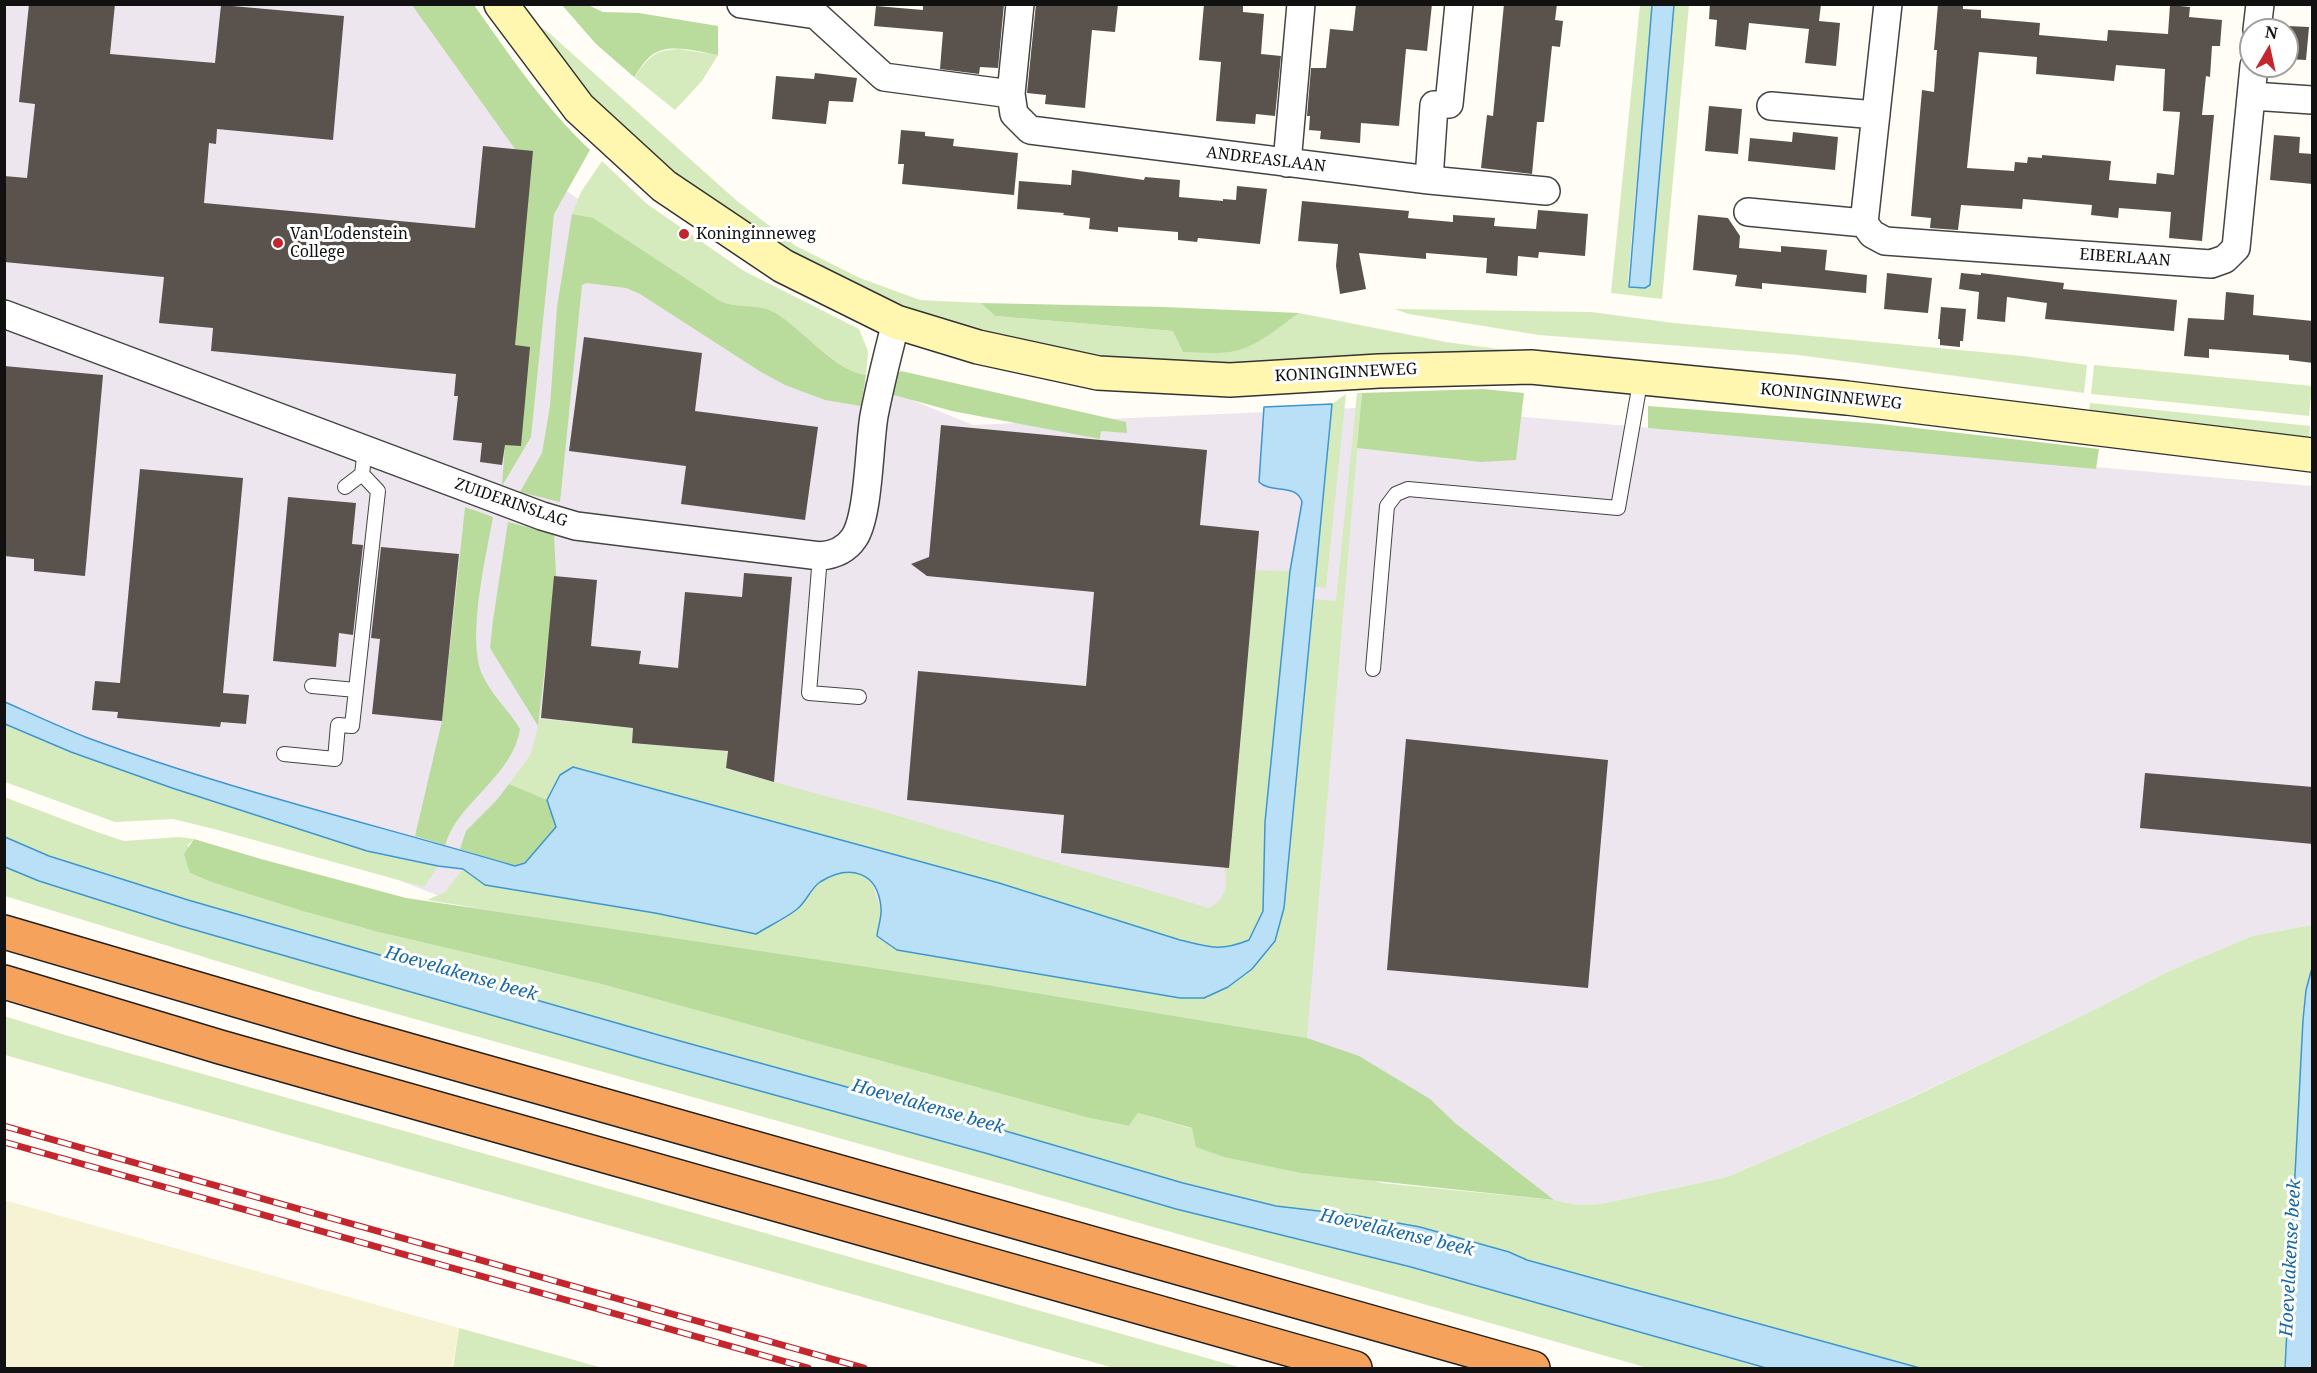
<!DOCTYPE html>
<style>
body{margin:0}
#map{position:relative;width:2317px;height:1373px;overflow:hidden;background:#fffdf5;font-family:"Noto Serif",serif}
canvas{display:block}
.frame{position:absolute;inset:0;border:6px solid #111;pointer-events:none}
.north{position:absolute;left:2239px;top:18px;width:60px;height:60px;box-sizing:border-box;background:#fff;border:2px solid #a0a0a0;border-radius:50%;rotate:9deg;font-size:16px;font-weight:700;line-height:24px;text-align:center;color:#111}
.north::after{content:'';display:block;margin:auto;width:21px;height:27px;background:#c4262e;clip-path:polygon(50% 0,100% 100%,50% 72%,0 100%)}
</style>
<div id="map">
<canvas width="2317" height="1373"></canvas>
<div class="frame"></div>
<div class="north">N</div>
</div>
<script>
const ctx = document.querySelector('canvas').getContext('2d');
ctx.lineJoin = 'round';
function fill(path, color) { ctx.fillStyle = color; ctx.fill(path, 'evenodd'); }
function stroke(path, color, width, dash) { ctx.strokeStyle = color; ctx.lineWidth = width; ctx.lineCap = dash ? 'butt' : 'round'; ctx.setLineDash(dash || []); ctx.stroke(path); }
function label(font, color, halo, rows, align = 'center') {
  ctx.font = font + ' "Noto Serif",serif'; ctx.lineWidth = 6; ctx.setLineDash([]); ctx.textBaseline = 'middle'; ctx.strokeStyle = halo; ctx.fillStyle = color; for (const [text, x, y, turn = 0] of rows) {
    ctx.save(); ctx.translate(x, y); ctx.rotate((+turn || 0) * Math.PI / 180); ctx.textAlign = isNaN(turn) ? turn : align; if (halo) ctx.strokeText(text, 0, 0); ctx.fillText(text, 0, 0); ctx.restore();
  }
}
fill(new Path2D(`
 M4 5H439L561 187 799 354 973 425 1400 406 2312 486V925L2252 936 2167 972 2090 1012 1912 1097 1727 1177 1600 1204 1578 1205 822 1047 5 725Z`), '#eee6ef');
fill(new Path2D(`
 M4 1200 459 1328 452 1368H5Z`), '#f6f3d4');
fill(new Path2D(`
 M1640 5H1652L1628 281 1629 287 1645 288 1650 284 1674 5H1689L1662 299 1611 293Z
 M525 16 548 32 737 201 796 246 860 278 920 300 981 303 995 316 1173 331 1239 350 1252 344 1299 313 1446 342 1550 356 1219 367 1077 358 883 304 710 206 594 105Z
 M679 49 718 55 702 81 675 110 634 77C650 57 653 50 679 49Z
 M602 161 647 204 744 271 859 329 868 351 866 375C832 370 804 329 774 312 757 303 738 309 720 301L572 214 581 192Z
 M1394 309 1591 312 1674 323 2023 356 2087 365 2084 393 1798 355 1539 335 1409 314Z
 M2094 365 2312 386 2309 416 2091 394Z
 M1357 393H1362L1307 1038 987 985 676 940 427 900 445 892 463 869 485 885 655 913 756 934 798 909 818 884 838 872H855L871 881 881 910 878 922 1204 998 1228 987 1252 969 1275 941 1284 908 1314 599 1336 601Z
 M1346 394 1326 588 1314 587 1332 404Z
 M2090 403 2310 426 2309 441 2089 414Z
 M1247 570 1290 571 1265 822 1263 911 1249 940C1219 952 1210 947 1180 940L999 883 573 768 560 775 547 800 509 784 531 754 540 719 633 728 632 743 727 751 726 769 878 810 1209 908C1230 897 1227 880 1223 860Z
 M4 724 71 752 172 788 367 851 438 866 424 887 218 830 173 819 115 822 5 782Z
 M4 797 94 831 124 841 179 837 194 839 188 845 190 873 211 882 302 911 378 932 601 984 1089 1118 1129 1126 1138 1113 1382 1183 1554 1200 1578 1205 1600 1204 1727 1177 1913 1097 2090 1012 2167 972 2252 936 2312 925V968L2306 990 2303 1020 2285 1368H1917L1527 1260 1509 1252 1420 1227 1353 1215 1276 1206 1183 1183 992 1127 662 1036 188 900 49 856 5 837Z
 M4 867 39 881 181 926 655 1062 985 1153 1176 1209 1392 1261 1762 1368H1648L1006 1185 315 991 5 896Z
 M4 1016 65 1035 1242 1368H1114L5 1055Z
 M459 1328 603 1368H453Z`), '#d5ebbd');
fill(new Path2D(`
 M412 5H474C510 56 544 106 590 150L554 214 531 437 502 486 513 330 530 170Z
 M562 5H588L603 12 639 13 718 26V55C699 52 669 42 652 55 645 60 639 70 634 77L596 44Z
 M572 214 593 218 720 301C738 309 757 303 774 312 804 329 832 370 866 375L861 406 825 400 785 385 761 372 640 294 626 288 587 283 582 285 560 502 520 492 542 453 550 406 557 307Z
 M981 303 1164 307 1299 313C1280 326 1260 344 1239 350 1221 355 1201 352 1183 352L1173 331 995 316Z
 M901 371 1126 422 1127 433 1101 431 1100 439 952 411 890 394 896 375Z
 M1483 389 1524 393 1516 460 1481 462 1357 448 1362 393Z
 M1648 406 1881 424 2099 449 2096 469 1648 428Z
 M465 507 493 517C486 557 466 640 483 676 492 696 509 710 520 729 513 776 458 802 445 845L415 836 442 721Z
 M508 522 554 534 556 575 538 726 490 648 493 620Z
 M509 784 547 800 557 827 525 863 516 866 460 849 466 831 496 801Z
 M194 839 261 859 406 898 987 985 1307 1038 1359 1056 1430 1099 1455 1123 1554 1200 1301 1173 1224 1157 1196 1147 1192 1128 1138 1113 1129 1126 1089 1118 601 984 378 932 302 911 211 882 190 873 184 854Z`), '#b9dc9c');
const water = new Path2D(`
 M1652 5H1674L1650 285 1645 288 1629 287Z
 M1332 404 1284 908 1275 941 1252 969 1228 987 1204 998H1180L897 950 877 936C878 927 882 916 881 908 878 871 849 864 820 882 810 889 806 903 796 910 784 919 769 926 756 934L655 913 485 885 463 869 438 866 367 851 172 788 71 752 5 724V702C32 714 60 727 88 738 227 789 373 824 515 866L525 863 556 827 547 800 560 775 573 767 999 883 1180 940C1210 947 1219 952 1249 940L1263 911 1265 822 1290 571 1302 502C1297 483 1271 494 1259 482L1264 407Z
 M5 837 49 856 188 900 662 1036 992 1127 1183 1183 1276 1206 1353 1215 1420 1227 1509 1252 1527 1260 1920 1368H1766L1411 1267 1176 1209 985 1153 655 1062 181 926 39 881 5 867Z
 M2312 968V1368H2285L2303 1020 2306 990Z`);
fill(water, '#b9e0f7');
stroke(water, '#3f96cf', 1.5);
fill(new Path2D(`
 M29 4H115L110 54 215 63 221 5 344 16 333 140 217 129 216 144 209 143 204 203 475 228 483 146 533 151 515 345 530 347 521 446 505 445 502 465 480 462 482 443 453 440 458 396H454L456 374 211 351 213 328 159 323 164 277 4 262V176L27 178 35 104 19 102Z
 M923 4H1004L998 68 980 67 979 74 940 69 943 32 874 26 876 6 923 10Z
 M1036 4H1118L1115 32 1092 30 1085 108 1045 104 1046 95 1027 93Z
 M1204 4H1243V12L1264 14 1261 54 1281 56 1275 116 1256 114 1255 124 1216 121 1221 62 1199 60Z
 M1356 4H1432L1427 51 1406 49 1399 126 1361 123 1360 143 1320 139 1321 131 1309 130 1310 116H1307L1311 68H1326L1330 29 1353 31Z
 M1504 4H1557L1555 20 1563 21 1560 47 1552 46 1544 122H1537L1532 174 1481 168 1487 115 1493 116Z
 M1710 4H1821L1819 21 1840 23 1836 66 1805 63 1809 29 1749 23 1746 50 1715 46 1717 20 1709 19Z
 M1938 4H1963V9L1981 10V18L2040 23 2039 35 2107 41 2108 30 2168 34 2170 5 2190 7 2189 17 2222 20 2220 46H2212L2210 77 2206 76 2202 115H2214L2202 241 2169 238 2171 212 2119 208 2118 218 2091 215 2092 205 2023 199 2022 209 1961 205 1958 230 1930 228 1931 218 1911 216 1922 90 1934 92 1937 50H1934ZM1979 52 2037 57 2036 74 2092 79 2114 81 2116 65 2165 69 2163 111 2180 112 2174 175 2157 173 2156 184 2109 180 2111 161 2042 155V158L2028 157 2027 163 2015 162 2014 171 1967 168Z
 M2287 26 2309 27 2306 60 2287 59Z
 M815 73 857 78 853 102 829 101 826 124 772 119 776 76 814 79Z
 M1709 106 1742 109 1738 154 1705 151Z
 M901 130 925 132V136L954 139 953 146 1018 153 1014 195 902 184 904 164H898Z
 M1793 132 1838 137 1835 170 1748 161 1750 138 1792 142Z
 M2274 135 2300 137 2299 153 2313 154V184L2270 180Z
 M1072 170 1144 180 1145 177 1180 180 1179 197 1223 201V199L1236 200 1237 186 1267 189 1260 244 1198 238 1197 242 1178 240V232L1118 227V232L1089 229 1090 218 1063 215 1064 213 1017 209 1019 181 1071 185Z
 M1302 201 1409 211 1408 218 1453 222V215L1495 218 1494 226 1536 229 1538 210 1588 214 1585 256 1539 252 1538 258 1518 256 1517 276 1486 273 1487 258 1426 253V259L1359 253 1366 289 1340 294 1336 266 1338 244 1298 241Z
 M1698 215 1728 218 1740 236 1739 248 1781 252V246L1827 250 1825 270 1867 275 1866 293 1762 283V289L1735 286 1737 275 1693 270Z
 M1887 273 1932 278 1928 313 1884 309Z
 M1961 273 1981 275V273L2064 283 2063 289 2177 300 2174 331 2045 319 2047 303 2007 297 2005 322 1977 319 1979 292 1959 289Z
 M2226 292 2254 295 2253 315 2313 321V363L2289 360V355L2209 349V358L2184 356 2188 318 2224 320Z
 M1941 307 1966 309 1963 341H1960V347L1940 345V339H1938Z
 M584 337 702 353 695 411 818 427 805 520 681 504 686 466 569 451Z
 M4 366 103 375 85 576 34 571V559L4 556Z
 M941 425 1207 450 1200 525 1259 531 1229 868 1061 853 1064 815 907 800 918 671 1086 686 1094 592 927 576 911 564 929 557Z
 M140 469 243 478 223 693 249 695 246 724 221 722 220 727 117 718 118 712 92 710 95 681 120 683Z
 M288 497 356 503 352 544 363 545 353 635 339 633 336 667 273 661Z
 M381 547 459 554 442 721 372 714 380 639 371 638Z
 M744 573 792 577 774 782 726 768 728 751 632 743 633 728 541 718 554 576 597 580 591 646 641 651 639 664 678 668 685 592 742 597Z
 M1406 739 1608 760 1588 988 1387 970Z
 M2145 773 2313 787V844L2140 828Z`), '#5a524d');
const lane = new Path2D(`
 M345 487 362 474
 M820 556 809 693 859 697
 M1373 669 1387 506 1396 494 1408 489 1618 508 1641 377
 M312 686 356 690
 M284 754 335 759 338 725 352 726 378 491 362 474 365 450`);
const street = new Path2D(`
 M741 4 816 15 884 77 1011 94
 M1020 4 1011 94 1014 114 1030 130 1429 180 1546 191
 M1888 4 1864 223 1872 234 1885 241 2211 264 2225 259 2236 248 2254 66
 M2257 30 2260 4
 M2252 96 2312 100
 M1771 106 1876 115
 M1287 163 1301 4
 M1429 180 1434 105 1449 104 1459 4
 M1748 212 1864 223
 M4 314 542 516 576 526 616 531 820 556C834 555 846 550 854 538 869 516 869 445 874 416 880 385 888 353 896 322`);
const secondary = new Path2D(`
 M501 4 579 108 664 186 783 266 896 322 978 347 1098 373 1230 380 1379 371 1531 367 1847 398 2312 455`);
const highway = new Path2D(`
 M4 932 355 1035 1533 1368
 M4 982 220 1047 1355 1368`);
stroke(lane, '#444', 16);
stroke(street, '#444', 30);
stroke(secondary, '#333', 36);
stroke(highway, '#222', 36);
stroke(lane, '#fff', 14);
stroke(street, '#fff', 27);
stroke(secondary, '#fff6b0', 33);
stroke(highway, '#f5a25d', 33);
const rail = new Path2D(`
 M4 1126 864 1368
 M4 1142 808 1368`);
stroke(rail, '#c4262e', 7);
stroke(rail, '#fff', 4.5, [14]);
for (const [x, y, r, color] of [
 [684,234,6,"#c4262e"],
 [278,243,6,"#c4262e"]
]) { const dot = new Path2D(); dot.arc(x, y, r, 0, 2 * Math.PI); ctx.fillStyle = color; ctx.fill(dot); stroke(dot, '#fff', 2); }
label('16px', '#111', '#fff', [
 ["ANDREASLAAN",1266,160,7],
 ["EIBERLAAN",2125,258,4],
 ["KONINGINNEWEG",1346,373,-3],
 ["KONINGINNEWEG",1831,397,6],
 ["ZUIDERINSLAG",511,503,19]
]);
label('16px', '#111', '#fff', [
 ["Van Lodenstein",290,234],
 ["College",290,252],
 ["Koninginneweg",696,234]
], 'left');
label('italic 18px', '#1768a6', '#fff', [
 ["Hoevelakense beek",461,974,16],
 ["Hoevelakense beek",928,1107,16],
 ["Hoevelakense beek",1397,1233,13],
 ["Hoevelakense beek",2291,1258,-87]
]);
</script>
